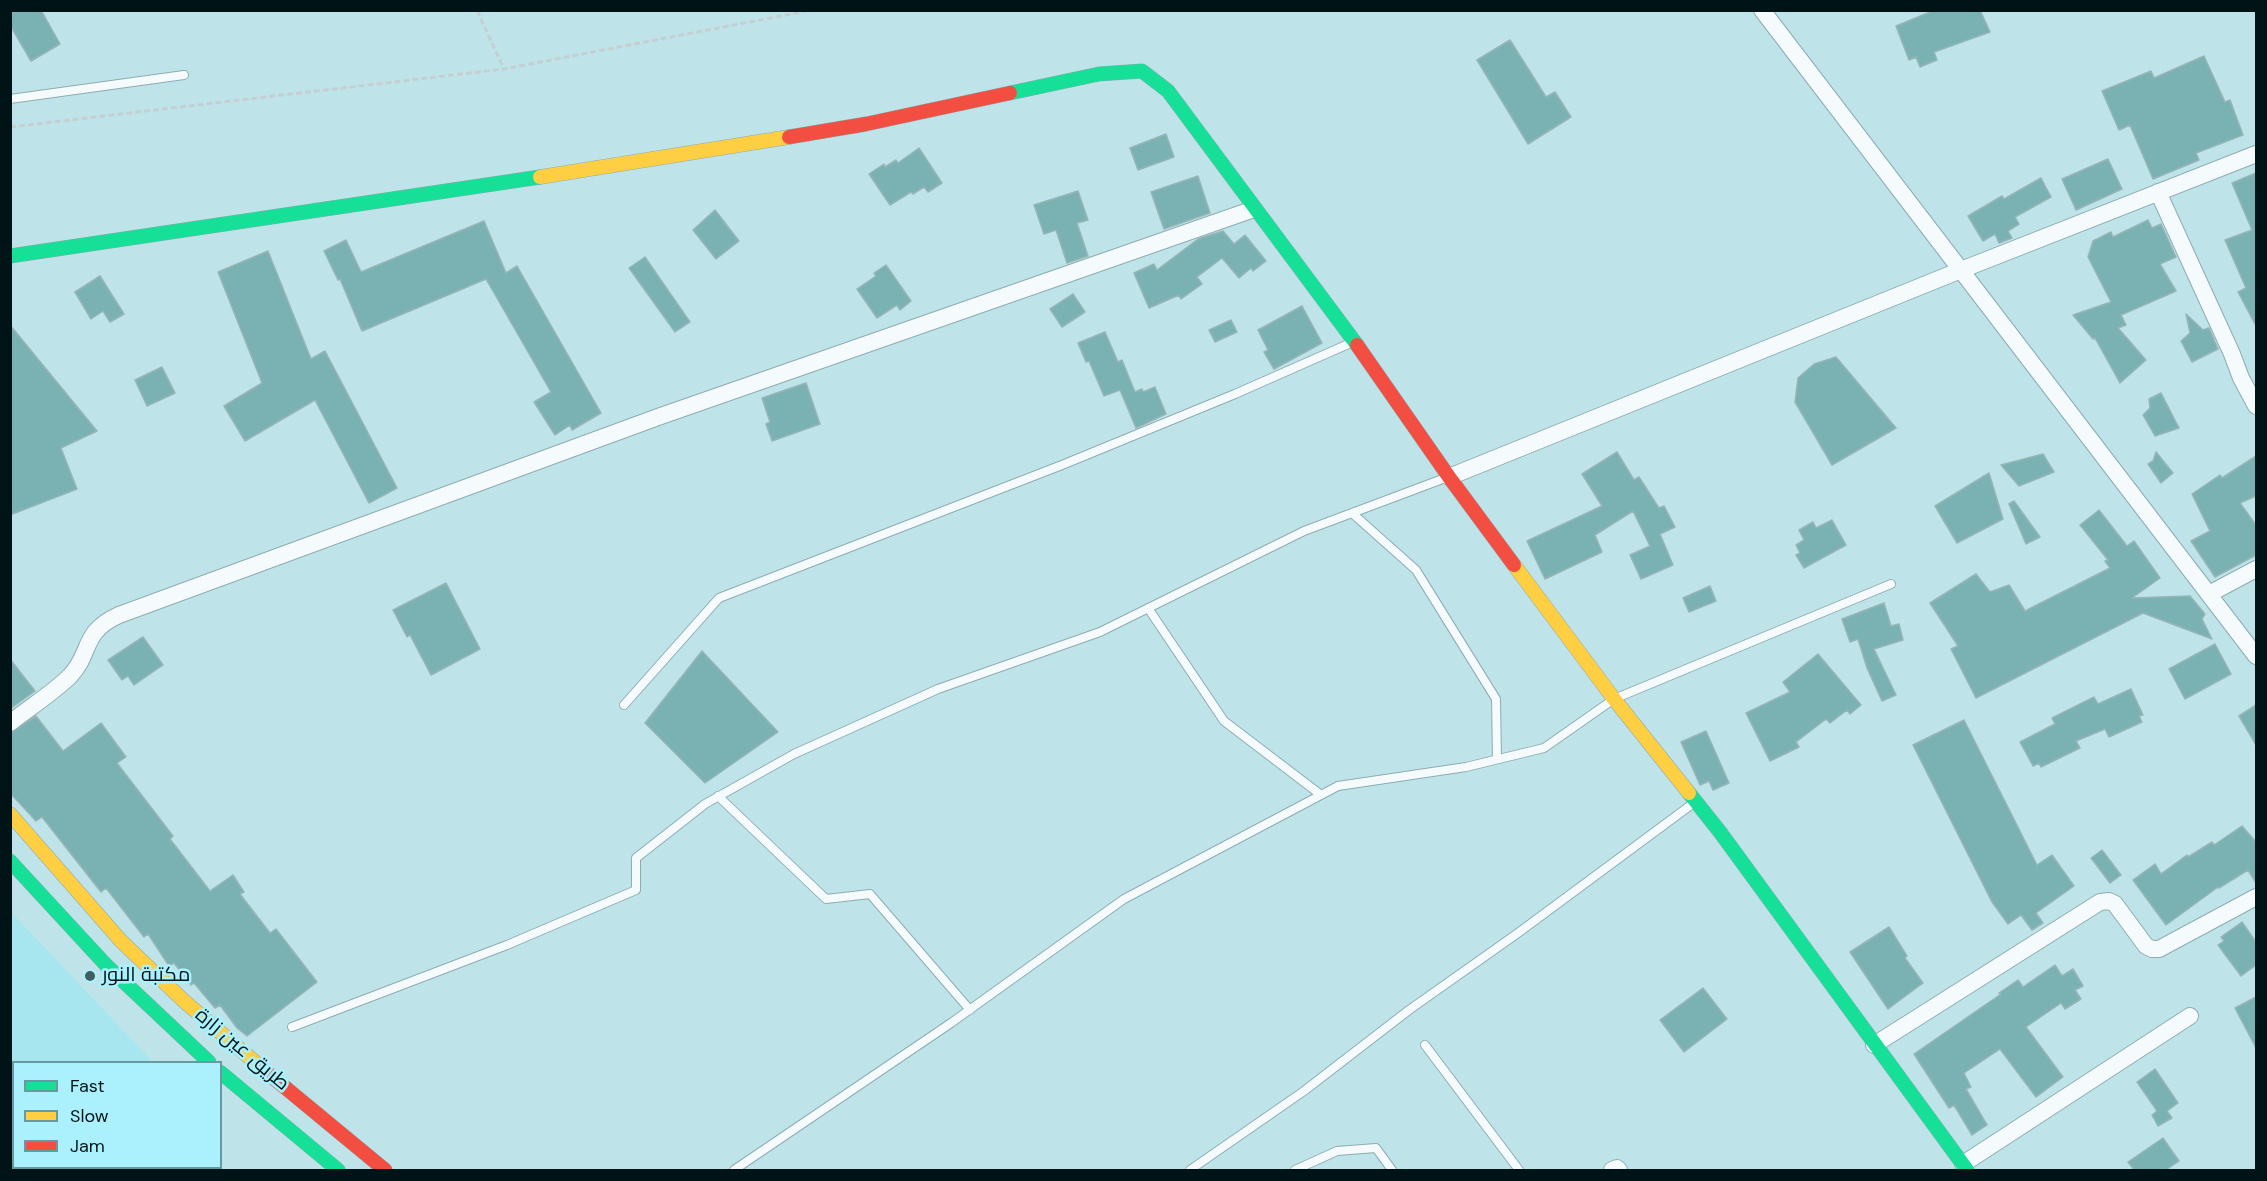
<!DOCTYPE html>
<meta charset="utf-8">
<style>
body{margin:0}
#map{position:relative;width:2267px;height:1181px;overflow:hidden;background:#bee4ea;font-family:"DM Sans",sans-serif}
canvas{display:block}
.frame{position:absolute;inset:0;border:12px solid #001418;pointer-events:none}
.legend{position:absolute;left:12px;top:1061px;width:210px;height:108px;box-sizing:border-box;background:#abf1fd;border:2px solid #6799a1;margin:0;padding:8px 10px;list-style:none;font-size:18px;color:#001418}
.legend li{display:flex;align-items:center;gap:12px;height:30px}
.legend b{width:30px;border:2px solid #6799a1}
</style>
<div id="map">
<canvas width="2267" height="1181"></canvas>
<div class="frame"></div>
<ul class="legend">
<li><b style="height:8px;background:#16e098"></b>Fast</li>
<li><b style="height:8px;background:#ffcf43"></b>Slow</li>
<li><b style="height:8px;background:#f24e42"></b>Jam</li>
</ul>
</div>
<script>
const ctx = document.querySelector('canvas').getContext('2d');
ctx.lineJoin = 'round';
function fill(path, color) { ctx.fillStyle = color; ctx.fill(path, 'evenodd'); }
function stroke(path, color, width, dash) { ctx.strokeStyle = color; ctx.lineWidth = width; ctx.lineCap = dash ? 'butt' : 'round'; ctx.setLineDash(dash || []); ctx.stroke(path); }
function label(font, color, halo, rows, align = 'center') {
  ctx.font = font + ' "DM Sans",Cairo,sans-serif'; ctx.lineWidth = 5; ctx.setLineDash([]); ctx.textBaseline = 'middle'; ctx.strokeStyle = halo; ctx.fillStyle = color; for (const [text, x, y, turn = 0] of rows) {
    ctx.save(); ctx.translate(x, y); ctx.rotate((+turn || 0) * Math.PI / 180); ctx.textAlign = isNaN(turn) ? turn : align; if (halo) ctx.strokeText(text, 0, 0); ctx.fillText(text, 0, 0); ctx.restore();
  }
}
fill(new Path2D(`
 M10 911 153 1062H14V1168H86L83 1170H17L11 1168Z`), '#a7e5ef');
const building = new Path2D(`
 M17 10H41L60 44 31 61 10 25V14Z
 M1935 10H1980L1990 32 1934 52 1937 60 1920 67 1916 57 1909 60 1896 26Z
 M1510 40 1546 97 1555 92 1571 117 1528 144 1477 60Z
 M2204 56 2225 102 2230 100 2243 135 2196 153 2199 160 2153 179 2130 125 2119 130 2102 91 2151 71 2154 78Z
 M1166 134 1174 157 1138 170 1130 148Z
 M919 148 942 183 928 192 924 187 913 194 911 192 890 205 869 174 884 164 885 167 896 160 898 163Z
 M2108 159 2122 189 2076 210 2062 179Z
 M2256 173V326L2238 292 2246 288 2225 240 2252 230 2232 183Z
 M1198 176 1210 213 1164 229 1151 192Z
 M2041 178 2051 197 2015 217 2019 224 2008 231 2012 238 1999 243 1995 234 1983 241 1968 216 2002 196 2004 199Z
 M1078 191 1088 220 1077 223 1088 256 1067 263 1056 230 1044 234 1034 205Z
 M715 210 739 241 716 259 693 230Z
 M2148 220 2152 228 2161 224 2176 257 2160 264 2176 291 2121 315 2126 325 2118 328 2146 360 2120 383 2095 338 2093 339 2073 315 2111 302 2088 257 2093 241 2111 232 2113 237Z
 M484 221 506 273 517 266 601 413 572 430 570 425 555 435 534 402 551 392 486 279 362 331 340 279 338 280 324 251 346 240 361 272Z
 M1223 231 1234 244 1245 235 1266 261 1253 271 1251 268 1239 278 1222 258 1197 277 1202 284 1181 299 1179 295 1149 308 1134 273 1154 264 1157 270 1198 239Z
 M268 251 311 359 325 351 397 488 369 503 315 400 245 441 224 406 262 383 218 272Z
 M645 257 690 322 675 332 629 268Z
 M886 265 911 301 900 310 897 305 877 318 857 289 876 276 874 273Z
 M100 276 124 314 110 322 103 311 91 319 75 292Z
 M1073 294 1085 312 1062 327 1050 309Z
 M1302 306 1322 343 1274 369 1264 352 1268 350 1258 330Z
 M2186 314 2203 330 2209 328 2218 349 2192 362 2181 341 2190 333Z
 M1231 320 1237 332 1215 342 1209 330Z
 M10 325 97 431 61 448 77 489 10 515Z
 M1105 332 1118 362 1122 360 1135 392 1142 389 1143 392 1155 387 1166 414 1136 428 1120 390 1104 396 1089 361 1086 362 1078 343Z
 M1836 357 1896 428 1832 465 1795 402 1798 378 1814 364Z
 M162 367 175 393 147 406 135 380Z
 M806 383 820 424 772 441 766 424 770 422 762 398Z
 M2161 393 2179 428 2155 436 2143 415 2150 408 2149 399Z
 M1617 452 1634 480 1639 477 1659 508 1664 506 1675 527 1660 534 1673 565 1641 579 1630 555 1650 546 1633 511 1595 535 1602 552 1545 579 1527 541 1602 506 1582 474Z
 M2156 452 2173 473 2161 483 2148 464 2153 461Z
 M2043 454 2054 472 2019 486 2001 465Z
 M2256 456V496L2240 503 2256 525V555L2215 577 2191 541 2210 531 2192 494 2220 475 2222 478Z
 M1989 473 2003 519 1957 543 1935 506Z
 M2014 501 2040 537 2026 544 2009 504Z
 M2099 510 2127 546 2134 541 2160 578 2132 598 2190 596 2205 614 2202 619 2212 639 2143 613 1976 698 1951 649 1958 646 1930 603 1976 574 1990 592 2009 585 2025 611 2110 568 2105 561 2108 560 2080 525Z
 M1832 520 1846 545 1804 568 1796 555 1800 553 1796 545 1804 540 1799 530 1813 522 1816 528Z
 M446 583 480 649 431 675 410 635 407 637 393 610Z
 M1710 586 1716 601 1689 612 1683 598Z
 M1884 603 1891 626 1899 624 1903 640 1874 649 1896 695 1882 701 1867 668 1858 639 1850 642 1842 619Z
 M143 637 163 665 134 685 128 676 122 680 108 660Z
 M2215 644 2231 674 2185 699 2169 669Z
 M702 651 778 732 705 783 645 723Z
 M1818 654 1861 705 1850 714 1847 710 1830 723 1826 719 1796 742 1799 747 1770 761 1746 713 1790 692 1783 682Z
 M10 659 35 691 10 709Z
 M2131 689 2143 715 2139 716 2142 722 2109 737 2105 729 2076 741 2080 748 2041 767 2039 763 2033 766 2020 742 2055 724 2052 718 2094 697 2098 704Z
 M2256 705V745L2239 716Z
 M36 716 63 751 101 723 126 757 117 763 173 836 170 839 210 891 233 875 244 892 240 894 270 933 276 929 317 982 247 1036 237 1028 220 1005 215 1008 194 983 191 985 174 963 169 966 148 934 144 937 106 888 101 892 42 817 36 821 10 793V733Z
 M1964 720 2037 865 2052 855 2074 886 2036 913 2043 923 2032 930 2021 915 2008 924 1992 902 1913 745Z
 M1706 731 1729 783 1713 790 1709 781 1700 785 1681 742Z
 M2242 826 2256 842V883L2248 870 2219 888 2218 887 2166 925 2133 880 2155 864 2161 874 2187 855 2188 857 2212 842 2214 845Z
 M2102 850 2121 875 2110 883 2091 858Z
 M2242 922 2256 942V965L2241 976 2218 945 2224 941 2221 937Z
 M1889 927 1907 956 1905 958 1923 983 1888 1009 1850 952Z
 M2055 965 2062 976 2073 969 2083 986 2075 990 2081 999 2065 1009 2061 1003 2026 1027 2063 1077 2036 1097 2000 1049 1964 1073 1971 1087 1966 1089 1987 1125 1972 1135 1954 1105 1949 1108 1914 1054 2001 994 1999 993 2018 980 2023 987Z
 M1703 988 1727 1019 1684 1052 1660 1020Z
 M2256 997V1048L2235 1008Z
 M2155 1069 2178 1103 2167 1111 2172 1118 2158 1126 2152 1115 2157 1111 2137 1082Z
 M2163 1138 2179 1161 2166 1170H2134L2128 1162Z`);
fill(building, '#7ab2b3');
stroke(building, '#96b5b6', 1.5);
const lane = new Path2D(`
 M10 99 184 75
 M1352 513 1416 570 1496 699 1497 759
 M1148 608 1224 721 1321 795
 M624 705 719 598 1062 465 1235 394 1353 342
 M718 796 826 899 870 894 970 1010
 M292 1027 507 945 636 890V858L705 804 794 754 938 689 1100 632 1304 531 1448 477
 M1425 1045 1519 1170
 M734 1170 951 1023 1124 899 1338 786 1466 767 1544 748 1614 699 1891 584
 M1190 1170 1304 1091 1409 1010 1518 933 1695 802
 M1295 1170 1337 1151 1376 1148 1392 1170`);
const street = new Path2D(`
 M1762 10 2256 656
 M2158 192 2232 354 2241 378 2256 406
 M1449 477 1961 270 2256 154
 M2209 594 2256 569
 M10 723C30 707 53 693 70 676 92 653 81 632 119 615L658 417 1254 209
 M1874 1045 2100 902 2109 901 2115 904 2146 946 2152 949H2159L2256 897
 M1963 1164 2190 1016
 M91 1170 94 1168
 M1612 1170 1617 1168 1619 1170`);
const fast = new Path2D(`
 M1010 93 1099 74 1142 71 1168 91 1357 345
 M10 256 540 177
 M1689 793 1720 832 1967 1170
 M10 861 106 965 209 1062
 M220 1072 338 1170`);
const slow = new Path2D(`
 M540 177 789 137
 M1514 565 1614 699 1689 793
 M10 814 121 941 184 1001 264 1070`);
const jam = new Path2D(`
 M789 137 866 124 1010 93
 M1357 345 1449 477 1514 565
 M264 1070 385 1170`);
stroke(lane, '#8eacb1', 10);
stroke(street, '#8eacb1', 18);
stroke(fast, '#8eacb1', 15);
stroke(slow, '#8eacb1', 15);
stroke(jam, '#8eacb1', 15);
stroke(new Path2D(`
 M479 10V15L504 69
 M10 127 504 69 812 10`), '#c4cfd1', 3, [6, 3]);
stroke(lane, '#f5fbfc', 8);
stroke(street, '#f5fbfc', 16);
stroke(fast, '#16e098', 14);
stroke(slow, '#ffcf43', 14);
stroke(jam, '#f24e42', 14);
for (const [x, y, r, color] of [
 [90,976,6,"#425d62"]
]) { const dot = new Path2D(); dot.arc(x, y, r, 0, 2 * Math.PI); ctx.fillStyle = color; ctx.fill(dot); stroke(dot, '#abf1fd', 2); }
label('20px', '#001418', '#abf1fd', [
 ["مكتبة النور",102,976]
], 'left');
label('20px', '#001418', '#abf1fd', [
 ["طريق عين زارة",242,1050,40]
]);
</script>
